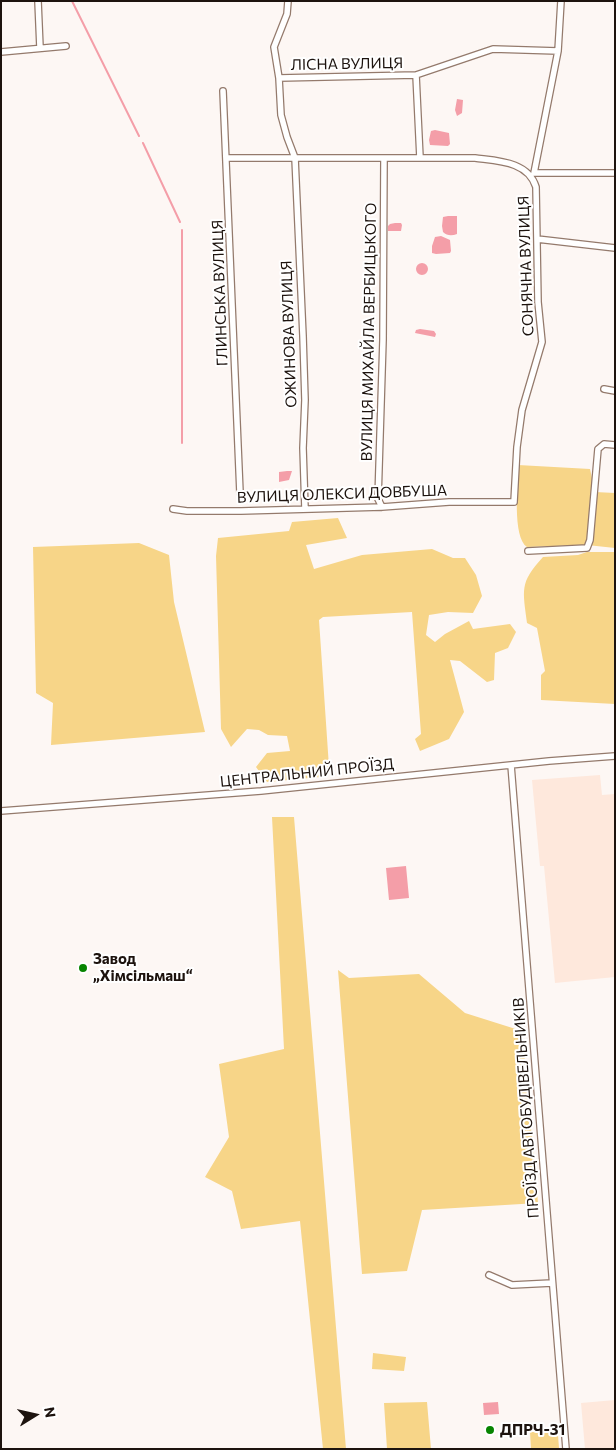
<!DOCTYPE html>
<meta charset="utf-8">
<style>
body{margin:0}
#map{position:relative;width:616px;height:1450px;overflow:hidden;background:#fdf7f4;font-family:Commissioner,sans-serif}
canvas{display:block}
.frame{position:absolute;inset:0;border:2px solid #1d130e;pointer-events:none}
.north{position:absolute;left:10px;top:1390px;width:50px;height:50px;-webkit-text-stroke:4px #fff;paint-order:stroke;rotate:80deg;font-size:14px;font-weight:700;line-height:20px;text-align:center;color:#1d130e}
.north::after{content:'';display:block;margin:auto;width:18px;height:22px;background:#1d130e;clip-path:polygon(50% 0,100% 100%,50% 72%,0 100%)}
</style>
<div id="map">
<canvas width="616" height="1450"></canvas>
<div class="frame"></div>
<div class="north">N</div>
</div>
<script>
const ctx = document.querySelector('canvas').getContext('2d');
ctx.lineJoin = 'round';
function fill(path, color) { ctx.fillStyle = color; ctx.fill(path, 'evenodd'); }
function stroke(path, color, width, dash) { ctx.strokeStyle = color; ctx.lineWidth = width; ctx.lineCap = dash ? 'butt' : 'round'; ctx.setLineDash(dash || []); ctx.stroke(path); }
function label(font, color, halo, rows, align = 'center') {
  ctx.font = font + ' Commissioner,sans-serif'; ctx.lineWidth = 4; ctx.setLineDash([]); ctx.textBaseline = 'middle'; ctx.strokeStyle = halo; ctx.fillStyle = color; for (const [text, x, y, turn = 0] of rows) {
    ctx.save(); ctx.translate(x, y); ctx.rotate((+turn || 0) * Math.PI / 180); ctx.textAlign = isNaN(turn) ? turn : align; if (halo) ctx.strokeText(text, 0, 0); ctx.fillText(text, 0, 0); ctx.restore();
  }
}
fill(new Path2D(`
 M600 775 602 795 615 794V977L555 983 544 866H540L532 780Z
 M615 1400V1449H585L581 1403Z`), '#fee8dc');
fill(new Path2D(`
 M518 465 590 469 595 492 615 493V548L587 545 527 547C512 537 518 483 518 465Z
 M338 518 347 538 306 545 314 569 362 555 432 549 453 558H465L476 575 482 596 473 613 448 612 429 615 426 635 435 642 445 634 469 621 473 629 510 624 516 632 508 648 495 653 494 680 487 682 460 661 450 660 464 712 449 739 420 751 415 739 421 734 412 612 323 617 319 620 329 767 320 777 267 782 256 767 267 753 290 751 287 736 268 735 259 730 247 729 231 747 221 729 216 556 218 538 289 531 292 522Z
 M139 543 169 555 174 602 205 732 51 745 53 703 36 693 33 547Z
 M587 552H615V704L541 700V675L545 671 537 628 527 623C523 590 519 583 543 557L578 555Z
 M272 817H294L346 1449H323L300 1221 241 1229 232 1191 205 1177 229 1137 219 1064 284 1049Z
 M338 970 349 978 419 974 465 1013 522 1031 538 1203 422 1210 407 1271 362 1274Z
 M373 1353 406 1357 404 1371 372 1369Z
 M427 1402 431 1449H387L384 1403Z
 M530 1432H555L558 1435 559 1448 531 1449Z`), '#f7d588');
fill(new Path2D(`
 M457 99 463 100 462 113 457 116 455 110Z
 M435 130 449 133 450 144 448 146 430 145 429 140 431 131Z
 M448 216H457V234C452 236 447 236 443 232L442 226 443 217Z
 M395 223H401L402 225 401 231H388V226L390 224Z
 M441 236 450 240 451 251 450 253 436 254 432 253V246L435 237Z
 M416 269a6 6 0 1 1 12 0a6 6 0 1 1-12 0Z
 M420 329 434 331 436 334 435 337 415 333 416 330Z
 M287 471H292L289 480 279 482V472Z
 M406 866 409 898 389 900 386 868Z
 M498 1402 499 1414 484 1415 483 1403Z`), '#f49ea8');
stroke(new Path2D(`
 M72 1 139 136
 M143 143 180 222
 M182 230V443`), '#f49ea8', 2);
const minor = new Path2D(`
 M38 1 40 48
 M288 1 287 14 274 47 279 78 281 115 287 137 295 158 303 336 305 400 303 448 305 509
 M1 52 66 46
 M416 75 420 158
 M279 78 416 75 493 49 558 51
 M223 91 240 493
 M534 173 558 51 561 1
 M534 173H615
 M537 239 615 248
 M604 389 615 391
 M382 507 378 499 383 340 384 158
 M173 509 187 511H241L382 507 449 502H514L517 447 522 410 542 342 538 302 536 187C528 161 497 161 475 158H227
 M528 551 587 548 590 540 598 449 604 444 615 445
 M511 765 566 1449
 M1 811 261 791 549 761 615 756
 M489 1275 512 1285 552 1283`);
stroke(minor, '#947a6c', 8);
stroke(minor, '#fff', 5.5);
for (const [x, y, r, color] of [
 [83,968,5,"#078400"],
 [490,1430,5,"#078400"]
]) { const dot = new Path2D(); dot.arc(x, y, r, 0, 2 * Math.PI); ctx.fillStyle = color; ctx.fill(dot); stroke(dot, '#fff', 2); }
label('15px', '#1d130e', '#fff', [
 ["ЛІСНА ВУЛИЦЯ",347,64,-1],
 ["СОНЯЧНА ВУЛИЦЯ",526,266,-92],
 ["ГЛИНСЬКА ВУЛИЦЯ",220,293,-92],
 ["ВУЛИЦЯ МИХАЙЛА ВЕРБИЦЬКОГО",369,332,-89],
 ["ОЖИНОВА ВУЛИЦЯ",289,334,-92],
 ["ВУЛИЦЯ ОЛЕКСИ ДОВБУША",342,494,-2],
 ["ЦЕНТРАЛЬНИЙ ПРОЇЗД",307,773,-6],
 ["ПРОЇЗД АВТОБУДІВЕЛЬНИКІВ",526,1108,-94]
]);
label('bold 15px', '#1d130e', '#fff', [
 ["Завод",93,959],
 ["„Хімсільмаш“",93,976],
 ["ДПРЧ-31",500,1430]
], 'left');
</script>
